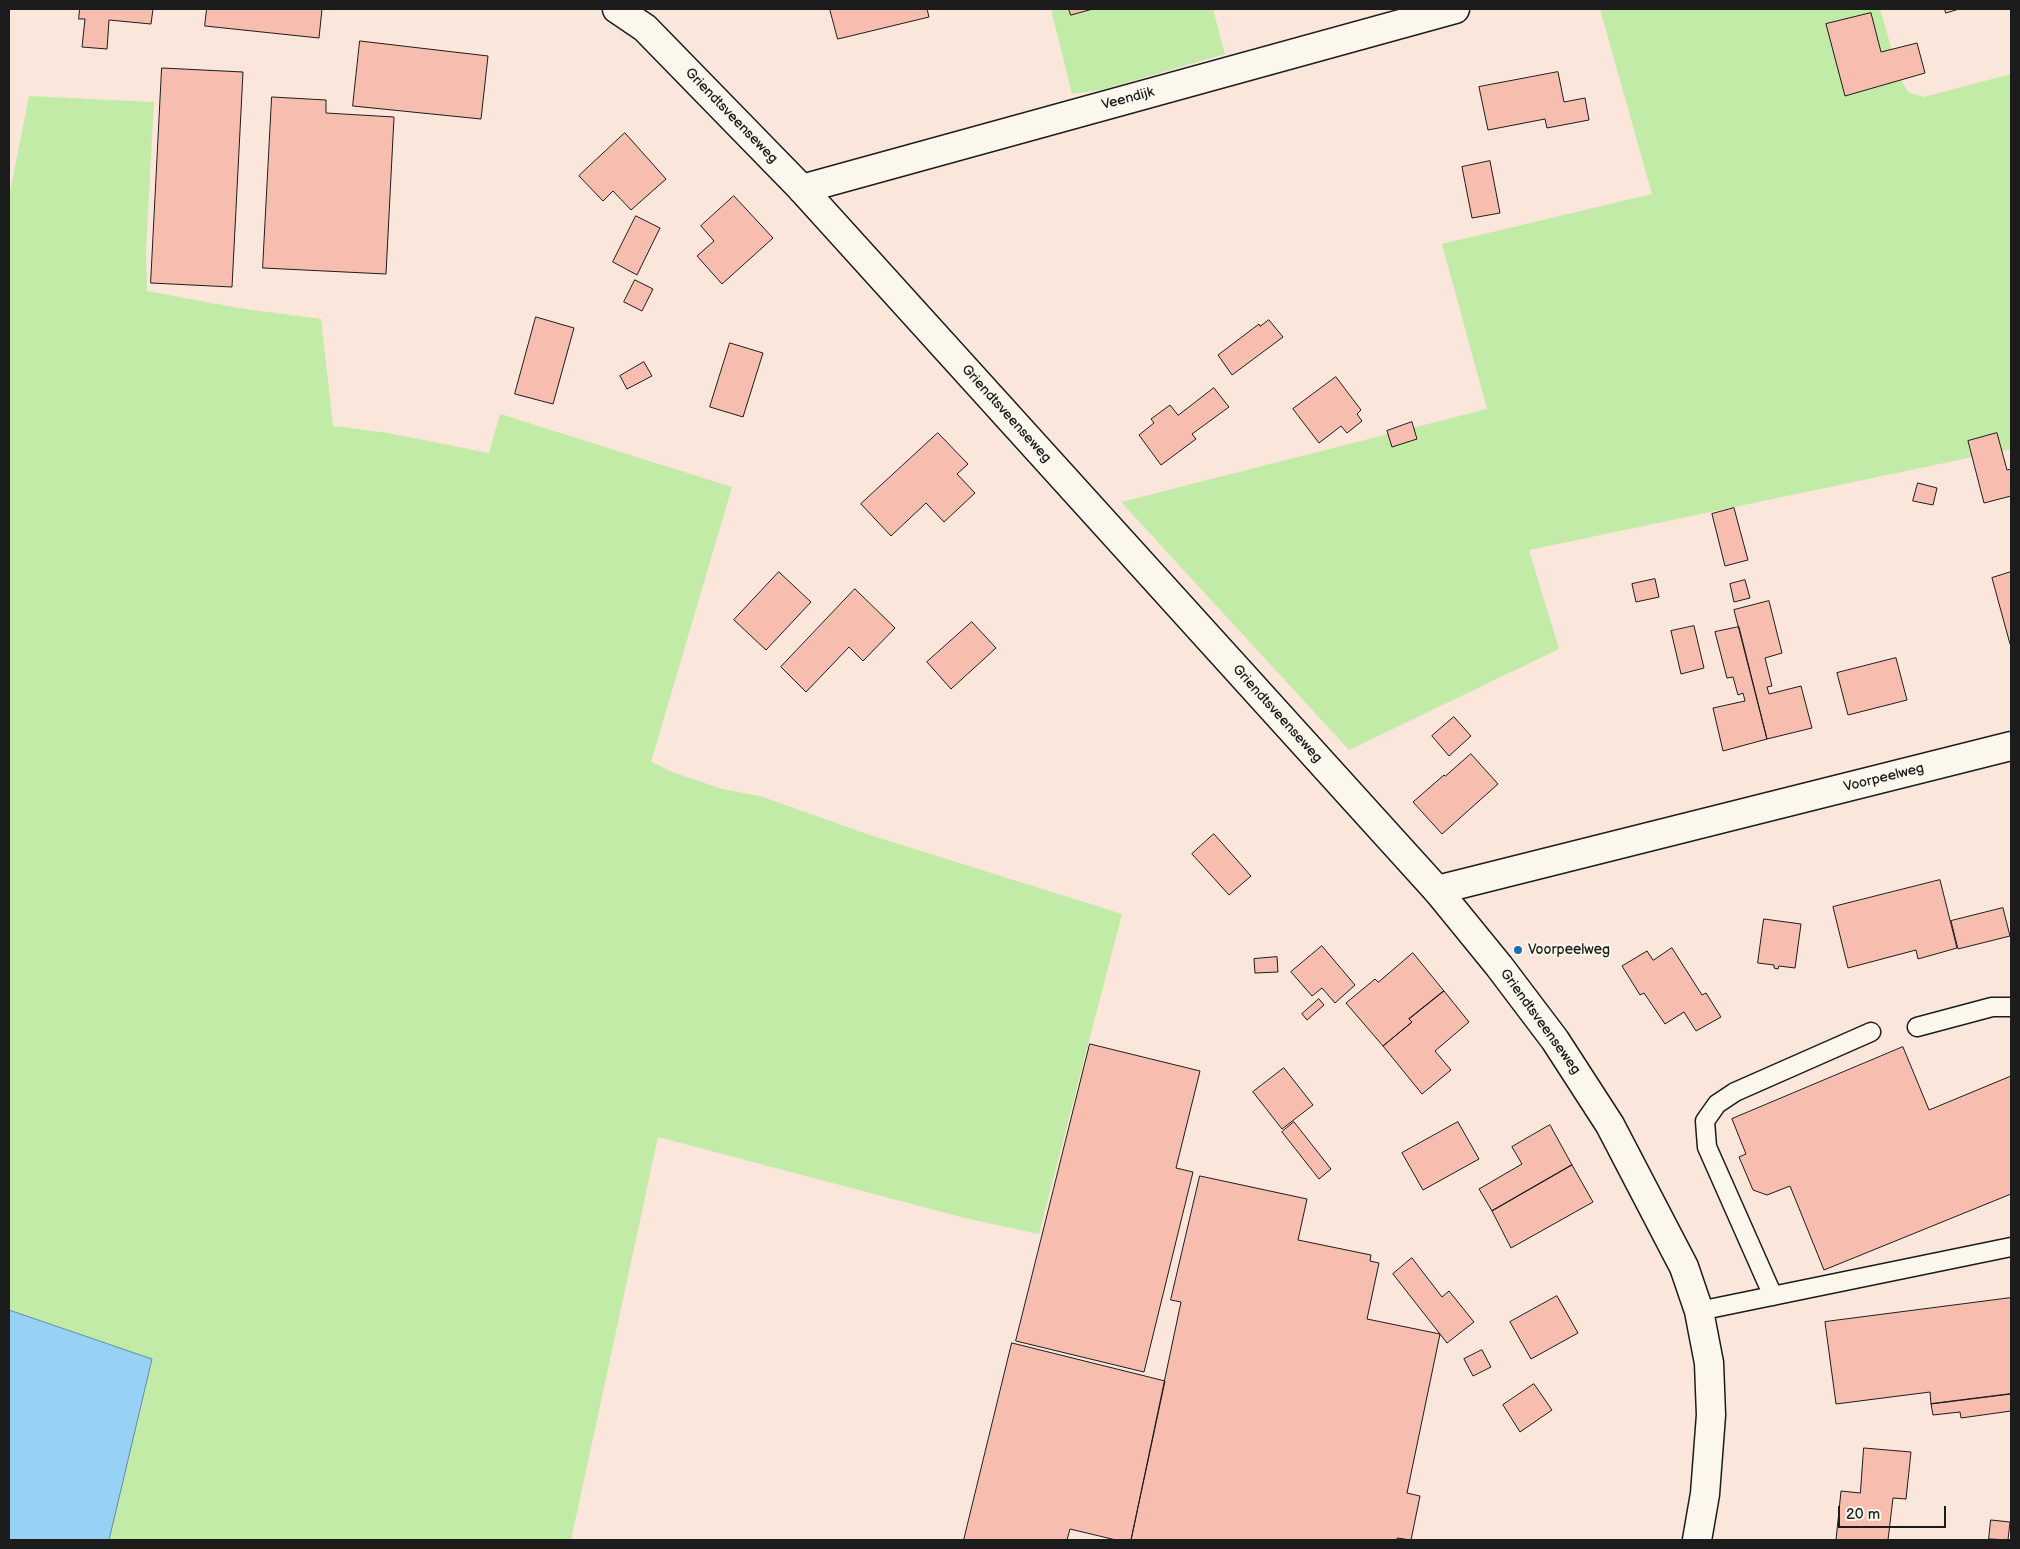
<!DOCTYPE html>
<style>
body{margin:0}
#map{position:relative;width:2020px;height:1549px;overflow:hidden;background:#fae6da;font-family:"Balsamiq Sans",sans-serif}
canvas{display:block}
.frame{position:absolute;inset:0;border:10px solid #1c1c1c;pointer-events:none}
.scale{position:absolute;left:1838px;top:1506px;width:108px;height:22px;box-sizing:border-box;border:2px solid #1c1c1c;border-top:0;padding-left:6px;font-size:15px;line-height:18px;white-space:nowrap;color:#1c1c1c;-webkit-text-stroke:4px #fbf7ec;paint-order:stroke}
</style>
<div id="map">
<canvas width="2020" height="1549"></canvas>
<div class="frame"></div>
<div class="scale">20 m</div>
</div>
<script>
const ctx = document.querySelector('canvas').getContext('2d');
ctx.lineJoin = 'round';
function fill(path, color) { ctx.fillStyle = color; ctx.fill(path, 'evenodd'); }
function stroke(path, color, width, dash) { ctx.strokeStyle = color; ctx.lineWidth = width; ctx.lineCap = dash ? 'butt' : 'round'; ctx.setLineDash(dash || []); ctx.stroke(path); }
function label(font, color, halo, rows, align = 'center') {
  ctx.font = font + ' "Balsamiq Sans",sans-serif'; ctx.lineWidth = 4; ctx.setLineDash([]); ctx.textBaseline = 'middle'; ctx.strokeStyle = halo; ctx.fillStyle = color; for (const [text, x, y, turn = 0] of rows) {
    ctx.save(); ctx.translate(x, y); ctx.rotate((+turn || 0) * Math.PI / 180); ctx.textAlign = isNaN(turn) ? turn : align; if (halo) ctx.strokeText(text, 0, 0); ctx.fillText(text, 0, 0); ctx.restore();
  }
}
fill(new Path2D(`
 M1051 9H1213L1225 54 1101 90 1072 94Z
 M1600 9H1880L1900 78 1908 92 1924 97 2011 74V449L1529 550 1559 649 1349 750 1121 502 1487 409 1442 244 1652 194Z
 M29 96 154 102 146 249 147 291 244 309 321 319 333 426 388 433 489 453 500 414 732 487 651 762 675 773 722 789 760 796 867 834 1122 914 1039 1234 969 1219 658 1137 571 1540H109L152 1359 9 1310V197Z`), '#c2eba7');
const water = new Path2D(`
 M9 1310 152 1359 109 1540H9Z`);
fill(water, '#97d1f6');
stroke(water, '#66899f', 1);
const building = new Path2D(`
 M80 9H153L151 24 109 20 107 49 82 47 85 19H79Z
 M207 9H322L319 38 205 26Z
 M830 9H927L929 17 838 39Z
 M1069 9H1093L1071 15Z
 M1945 9H1959L1946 13Z
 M1871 13 1881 52 1917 43 1925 73 1845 96 1826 24Z
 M360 41 488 56 481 119 353 106Z
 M162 68 243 72 232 287 151 283Z
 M1558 72 1564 102 1585 98 1589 120 1547 128 1545 119 1488 130 1479 87Z
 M272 97 326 100V113L394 117 386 274 263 268Z
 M625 133 666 179 631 210 613 191 603 201 579 176Z
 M1490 161 1500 213 1472 218 1462 167Z
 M734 196 773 238 722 284 697 256 714 241 701 226Z
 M636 216 660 228 637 275 613 262Z
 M635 280 653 289 642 311 624 302Z
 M536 317 574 328 553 404 515 394Z
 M1269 320 1283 337 1232 375 1218 355 1259 324 1260 326Z
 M730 343 763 353 743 417 710 407Z
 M644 362 652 376 627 389 620 376Z
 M1336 377 1361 410 1357 414 1362 421 1347 433 1341 426 1319 443 1293 409Z
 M1214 388 1229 407 1192 434 1196 439 1161 465 1139 435 1154 423 1151 419 1170 405 1178 415Z
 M1412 422 1417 439 1392 447 1387 431Z
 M938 433 968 464 957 474 975 493 944 522 926 503 891 536 861 504Z
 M1997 433 2007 470 2011 469V496L1984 503 1968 441Z
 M1918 483 1937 488 1933 505 1913 501Z
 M1734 508 1748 560 1725 566 1712 514Z
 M779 572 811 602 766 650 734 620Z
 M2011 572V643L2010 644 1992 578Z
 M1655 579 1659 597 1636 602 1632 584Z
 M1745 580 1750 598 1734 602 1730 584Z
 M855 589 895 628 863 661 849 647 806 692 781 667Z
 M1769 601 1782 653 1765 658 1772 686 1767 687 1769 694 1801 686 1812 728 1767 739 1734 610Z
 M972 622 996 648 951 689 927 662Z
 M1694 626 1704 668 1681 674 1671 631Z
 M1739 627 1767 739 1723 751 1713 708 1745 701 1743 693 1738 695 1733 677 1727 678 1715 632Z
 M1896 658 1907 700 1848 715 1837 673Z
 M1454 717 1471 736 1449 756 1432 736Z
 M1471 754 1498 784 1442 834 1413 802 1444 775 1445 776Z
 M1214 834 1251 876 1229 895 1192 854Z
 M1940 880 1957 948 1918 959 1916 950 1848 968 1833 907Z
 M2003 908 2010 936 1958 949 1951 921Z
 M1764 919 1801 924 1795 968 1779 966 1778 969 1774 968V965L1758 963Z
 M1322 946 1355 985 1335 1003 1322 988 1312 996 1291 972Z
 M1672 948 1702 995 1706 993 1721 1017 1696 1031 1684 1012 1665 1024 1644 993 1640 995 1622 966 1647 951 1653 960Z
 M1413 953 1444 991 1409 1019 1412 1022 1383 1046 1346 1003 1375 979 1378 982Z
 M1277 957 1278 972 1255 973 1254 959Z
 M1444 991 1469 1022 1435 1051 1451 1070 1422 1094 1383 1046 1412 1022 1409 1019Z
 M1319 999 1324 1005 1307 1020 1302 1014Z
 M1090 1044 1200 1071 1176 1168 1193 1172 1144 1372 1016 1341Z
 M1903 1047 1929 1110 2011 1076V1194L1824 1270 1790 1186 1767 1195 1753 1190 1739 1157 1746 1154 1732 1119Z
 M1284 1068 1313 1105 1282 1129 1253 1092Z
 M1294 1122 1331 1169 1319 1179 1282 1132Z
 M1458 1122 1479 1159 1423 1190 1402 1153Z
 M1550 1125 1572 1165 1492 1211 1479 1189 1522 1164 1512 1147Z
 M1572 1165 1593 1202 1511 1248 1492 1211Z
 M1200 1176 1307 1199 1298 1240 1371 1255 1370 1261 1379 1263 1367 1319 1440 1334 1407 1493 1420 1496 1411 1540 1397 1538V1540H1131L1181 1302 1171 1300Z
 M1412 1258 1442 1297 1449 1291 1474 1322 1447 1343 1393 1274Z
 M1557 1296 1578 1333 1531 1359 1510 1322Z
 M2011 1298V1394L1931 1404 1930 1392 1836 1404 1825 1322Z
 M1012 1343 1165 1381 1131 1540H1116L1070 1529 1067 1540H964Z
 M1482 1350 1491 1367 1473 1376 1464 1359Z
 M1534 1384 1552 1410 1520 1432 1503 1405Z
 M2011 1394V1411L1961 1418 1960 1412 1933 1415 1931 1404Z
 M1864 1448 1911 1452 1906 1499 1893 1498 1888 1540H1836L1841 1491 1860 1493Z
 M1991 1520 2010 1522 2008 1540 1989 1539Z`);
fill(building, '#f7bdaf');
stroke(building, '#1c1c1c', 1);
const service = new Path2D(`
 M1917 1027 1992 1007H2011
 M1773 1296 1707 1147 1705 1121 1717 1104 1735 1092 1871 1032
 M1699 1311 2011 1247`);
const minor = new Path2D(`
 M802 189 1455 9
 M1437 890 2011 746`);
const tertiary = new Path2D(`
 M617 9 645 28 802 189 1437 890 1499 966 1555 1040 1610 1125 1684 1267 1699 1311 1709 1363 1711 1415 1705 1494 1697 1540`);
stroke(service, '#1c1c1c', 21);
stroke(minor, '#1c1c1c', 31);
stroke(tertiary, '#1c1c1c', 31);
stroke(service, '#fbf7ec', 18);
stroke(minor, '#fbf7ec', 28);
stroke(tertiary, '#fbf7ec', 28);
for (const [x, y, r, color] of [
 [1518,950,5,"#1f6fb2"]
]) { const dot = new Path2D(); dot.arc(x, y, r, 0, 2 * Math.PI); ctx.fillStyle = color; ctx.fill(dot); stroke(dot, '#fbf7ec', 2); }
label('14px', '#1c1c1c', '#fbf7ec', [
 ["Veendijk",1128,99,-15],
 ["Griendtsveenseweg",731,116,46],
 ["Griendtsveenseweg",1006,414,48],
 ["Griendtsveenseweg",1277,714,48],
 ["Voorpeelweg",1884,778,-14],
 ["Griendtsveenseweg",1540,1022,54]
]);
label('14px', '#1c1c1c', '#fbf7ec', [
 ["Voorpeelweg",1528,950]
], 'left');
</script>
